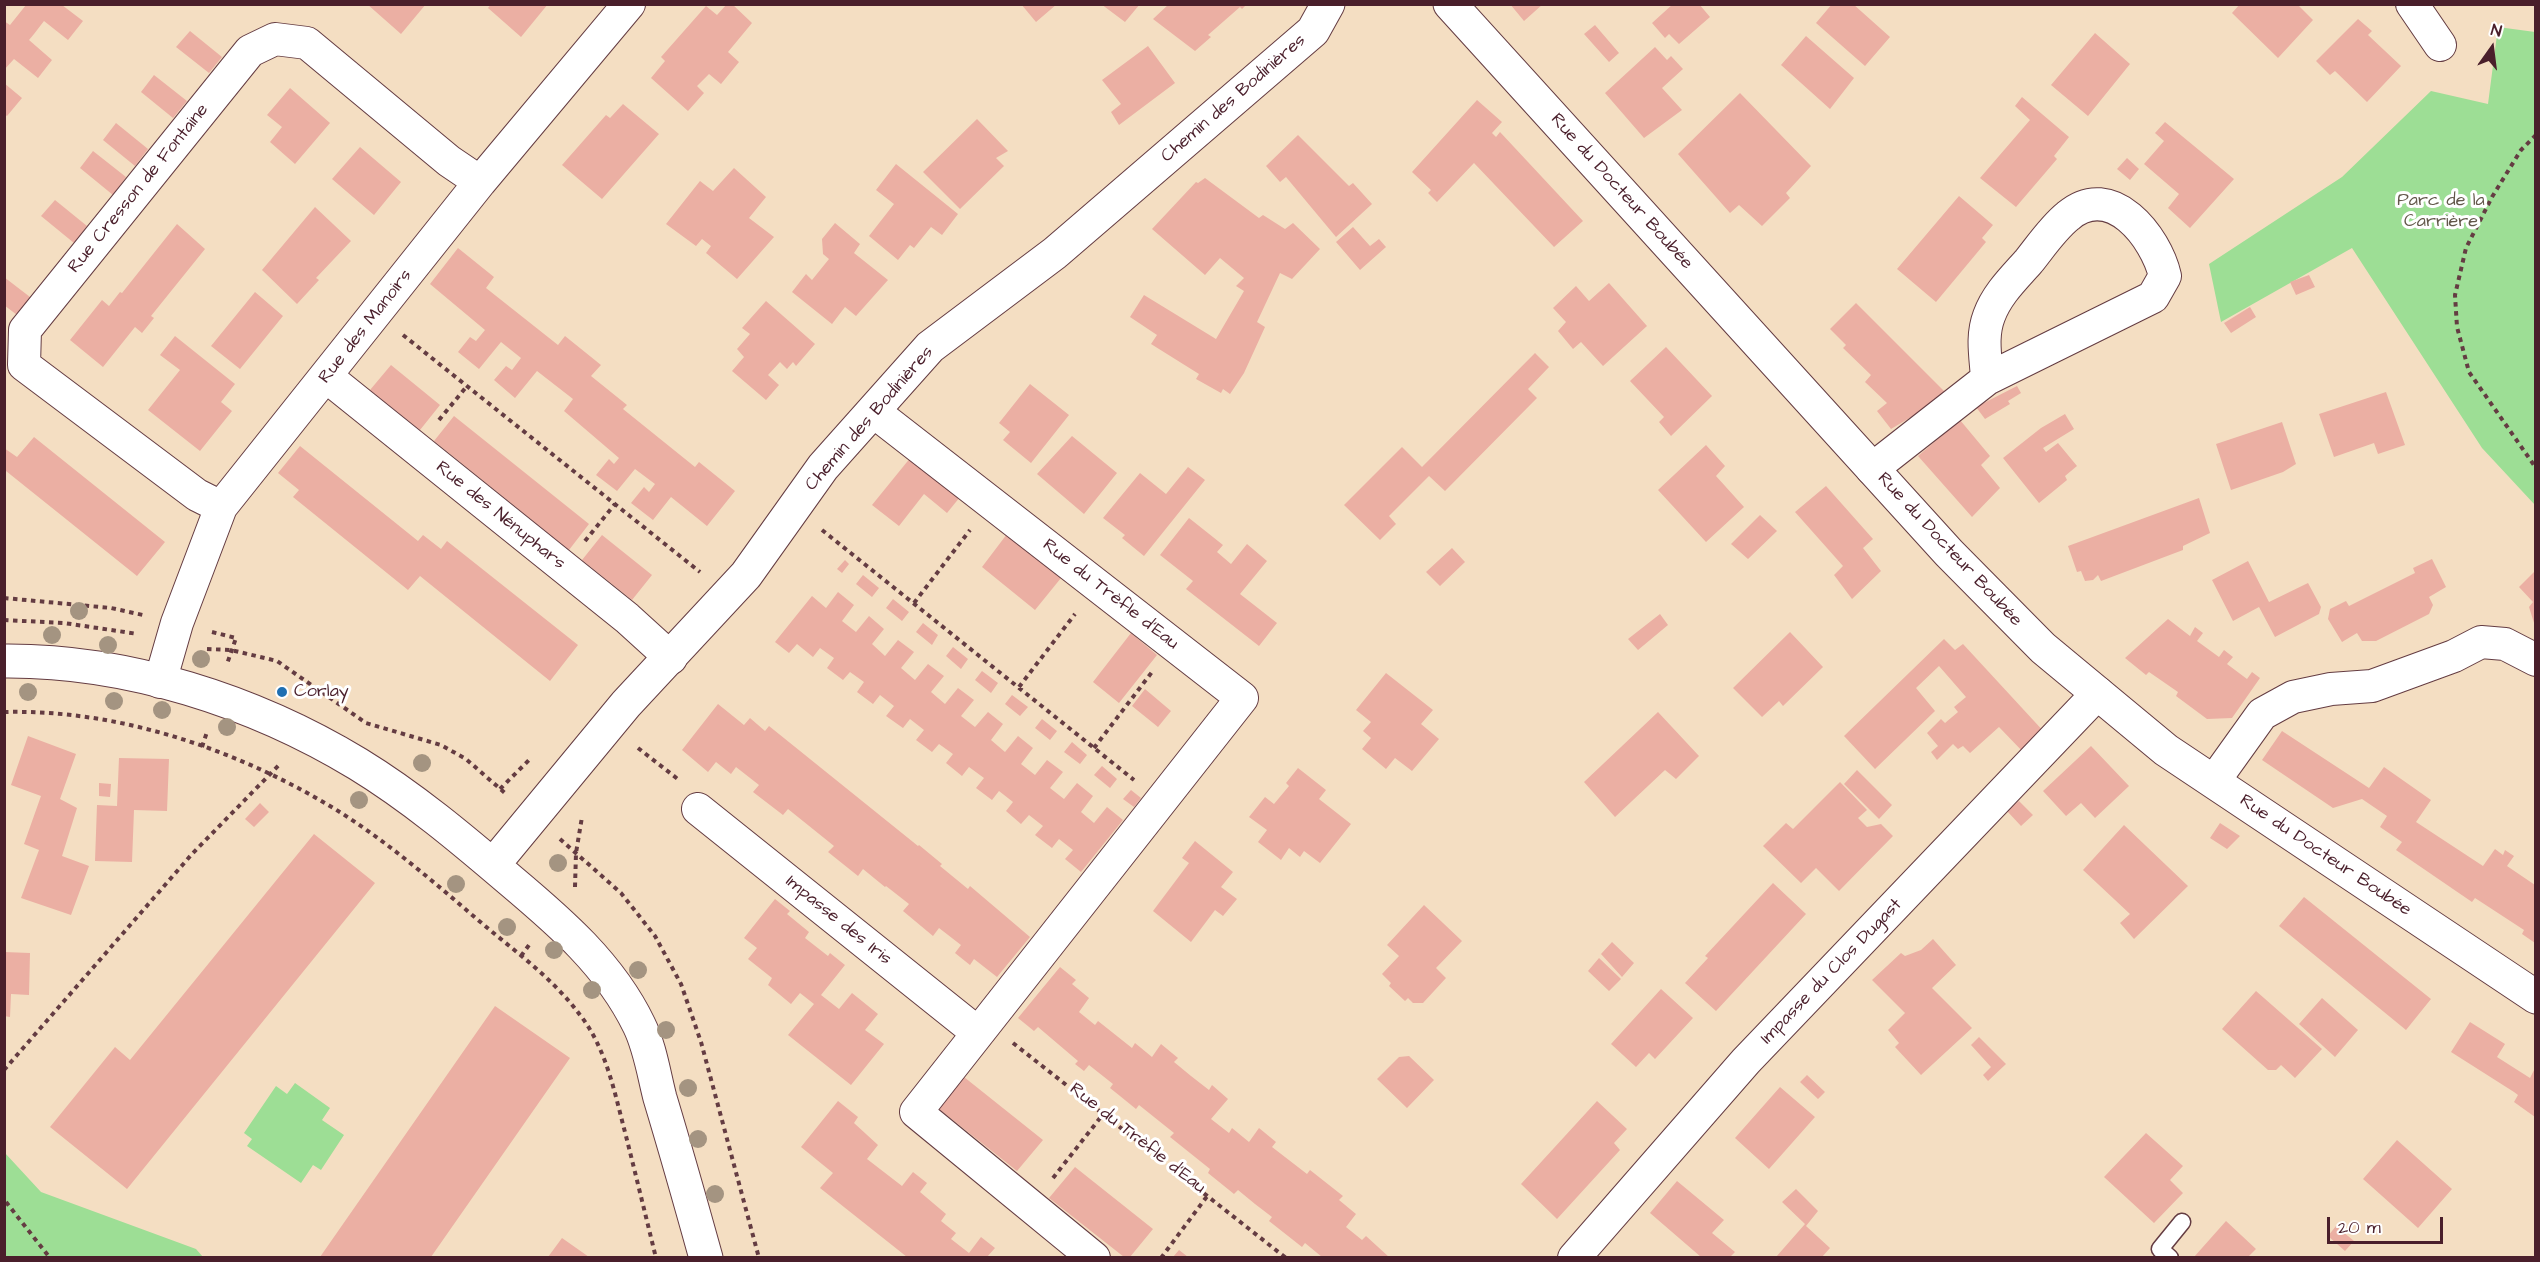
<!DOCTYPE html>
<meta charset="utf-8">
<style>
body{margin:0}
#map{position:relative;width:2540px;height:1262px;overflow:hidden;background:#f4dec2;font-family:"Architects Daughter",sans-serif}
canvas{display:block}
.frame{position:absolute;inset:0;border:6px solid #4a1f2b;pointer-events:none}
.north{position:absolute;left:2462px;top:18px;width:60px;height:60px;-webkit-text-stroke:4px #fff;paint-order:stroke;rotate:14deg;font-size:16px;font-weight:700;line-height:24px;text-align:center;color:#4a1f2b}
.north::after{content:'';display:block;margin:auto;width:21px;height:27px;background:#4a1f2b;clip-path:polygon(50% 0,100% 100%,50% 72%,0 100%)}
.scale{position:absolute;left:2327px;top:1217px;width:116px;height:27px;box-sizing:border-box;border:3px solid #4a1f2b;border-top:0;padding-left:8px;font-size:18px;line-height:21px;white-space:nowrap;color:#4a1f2b;-webkit-text-stroke:4px #fff;paint-order:stroke}
</style>
<div id="map">
<canvas width="2540" height="1262"></canvas>
<div class="frame"></div>
<div class="north">N</div>
<div class="scale">20 m</div>
</div>
<script>
const ctx = document.querySelector('canvas').getContext('2d');
ctx.lineJoin = 'round';
function fill(path, color) { ctx.fillStyle = color; ctx.fill(path, 'evenodd'); }
function stroke(path, color, width, dash) { ctx.strokeStyle = color; ctx.lineWidth = width; ctx.lineCap = dash ? 'butt' : 'round'; ctx.setLineDash(dash || []); ctx.stroke(path); }
function label(font, color, halo, rows, align = 'center') {
  ctx.font = font + ' "Architects Daughter",sans-serif'; ctx.lineWidth = 6; ctx.setLineDash([]); ctx.textBaseline = 'middle'; ctx.strokeStyle = halo; ctx.fillStyle = color; for (const [text, x, y, turn = 0] of rows) {
    ctx.save(); ctx.translate(x, y); ctx.rotate((+turn || 0) * Math.PI / 180); ctx.textAlign = isNaN(turn) ? turn : align; if (halo) ctx.strokeText(text, 0, 0); ctx.fillText(text, 0, 0); ctx.restore();
  }
}
fill(new Path2D(`
 M2498 27 2535 32V505L2482 448 2352 248 2221 322 2209 264 2342 177 2431 91 2488 104Z
 M295 1083 330 1108 322 1120 344 1135 321 1170 313 1165 301 1183 247 1146 252 1139 244 1133 276 1086 287 1094Z
 M5 1153 41 1192 196 1249 203 1257H5Z`), '#9dde95');
fill(new Path2D(`
 M367 4H426L401 34Z
 M491 4H548L521 37 488 8Z
 M727 4H732L752 23 728 52 739 62 721 84 709 74 697 86 704 93 688 111 651 78 665 61 661 57 706 6 717 15Z
 M1021 4H1057L1036 22Z
 M1101 4H1140L1125 22Z
 M1169 4H1247L1242 9 1240 7 1208 35 1211 37 1195 51 1153 19Z
 M1510 4H1543L1524 21Z
 M1673 4H1699L1710 17 1679 44 1669 34 1665 38 1652 23Z
 M1832 4H1853L1890 37 1865 66 1816 23Z
 M2240 4H2297L2313 20 2278 58 2232 13Z
 M26 5H62L83 21 68 40 44 21 34 34 29 40 52 60 38 78 14 59 4 70V21L10 25Z
 M2358 19 2372 31 2368 35 2401 66 2367 102 2335 71 2330 75 2316 61Z
 M1595 25 1619 53 1609 62 1584 34Z
 M190 31 222 57 209 73 176 47Z
 M2095 33 2130 64 2088 116 2051 85Z
 M1806 36 1854 78 1830 109 1781 65Z
 M1148 46 1175 83 1119 125 1111 112 1121 104 1102 80Z
 M1655 47 1667 60 1671 56 1683 69 1662 88 1682 110 1644 138 1605 93Z
 M154 75 187 101 173 118 141 92Z
 M4 83 22 98 7 116 4 114Z
 M290 88 330 123 295 164 270 142 282 127 267 115Z
 M1740 93 1811 166 1786 193 1790 198 1762 226 1739 205 1730 213 1678 154Z
 M2022 97 2069 137 2054 156 2057 159 2016 207 1980 178 2030 120 2015 106Z
 M1477 100 1502 122 1492 133 1496 137 1500 132 1583 221 1554 247 1474 163 1437 202 1428 193 1431 190 1412 172Z
 M623 104 659 134 602 199 562 165 606 115 610 118Z
 M977 119 1008 151 996 158 1004 166 960 209 923 172Z
 M2165 122 2234 179 2190 228 2168 208 2179 194 2144 164 2164 141 2155 133Z
 M116 123 148 149 135 166 103 140Z
 M1298 135 1349 186 1353 183 1372 204 1336 237 1286 177 1280 182 1266 166Z
 M360 147 401 182 374 215 332 179Z
 M93 151 126 177 113 195 80 168Z
 M2127 158 2139 169 2130 180 2117 169Z
 M896 164 958 214 942 235 931 227 914 248 910 245 898 260 869 236 894 204 876 190Z
 M734 168 766 197 749 218 774 237 737 279 706 253 711 246 702 239 696 246 666 224 700 181 713 191Z
 M1205 178 1259 218 1263 215 1285 229 1293 223 1320 249 1292 279 1280 273 1257 322 1265 327 1244 373 1230 394 1223 389 1221 393 1196 379 1199 374 1151 344 1157 335 1130 317 1144 295 1216 339 1244 291 1236 286 1244 278 1220 258 1205 275 1152 229 1196 182 1198 183Z
 M1959 196 1993 225 1982 238 1986 242 1936 302 1897 269Z
 M55 200 87 226 74 243 41 216Z
 M315 207 351 241 316 278 319 280 297 304 262 270Z
 M835 223 860 244 854 253 888 280 856 316 845 307 832 324 792 292 806 274 812 280 829 259 823 254 822 239Z
 M177 224 205 249 151 316 154 318 142 333 135 327 103 367 70 340 102 300 109 306 120 292 122 293Z
 M1353 227 1370 246 1379 239 1386 247 1360 270 1336 242Z
 M458 248 494 277 486 288 558 345 565 336 601 365 591 376 627 405 623 409 695 467 699 462 735 491 707 526 671 497 653 520 631 503 644 487 649 492 655 484 635 469 617 491 596 475 609 459 614 464 619 458 564 411 573 399 537 371 515 398 494 380 506 366 512 370 521 358 501 342 479 369 458 352 470 337 476 341 485 330 430 284Z
 M2309 275 2315 287 2296 295 2290 282Z
 M4 277 30 297 17 315 4 305Z
 M1609 283 1647 326 1603 366 1581 342 1573 349 1558 331 1566 322 1553 308 1576 286 1589 301Z
 M255 292 283 316 240 369 211 346Z
 M766 301 815 344 796 366 793 362 787 369 780 362 768 375 779 385 766 400 732 371 744 357 737 349 750 334 742 328Z
 M1856 303 1948 395 1891 429 1877 411 1887 403 1865 382 1871 375 1843 348 1846 345 1830 329Z
 M2250 307 2256 317 2231 333 2224 323Z
 M175 336 235 384 221 402 232 411 200 451 148 410 180 370 160 355Z
 M1666 347 1712 396 1671 436 1659 422 1664 417 1630 381Z
 M1535 353 1549 367 1528 389 1537 398 1445 491 1429 476 1389 516 1396 524 1380 540 1344 505 1402 447 1422 467Z
 M391 365 440 405 420 430 370 390Z
 M1030 384 1069 415 1031 463 1003 440 1010 432 999 423Z
 M2017 386 2021 393 2008 401 2010 404 1985 419 1976 407Z
 M2386 392 2405 445 2378 454 2374 443 2334 457 2319 414Z
 M2065 414 2074 429 2043 448 2046 452 2058 443 2077 466 2065 476 2067 480 2039 503 2003 458 2041 428Z
 M454 416 589 524 569 550 434 441Z
 M1960 420 1990 456 1981 465 2000 488 1972 517 1918 456Z
 M2282 422 2296 464 2283 472 2231 490 2216 444Z
 M1072 436 1117 473 1084 514 1037 474Z
 M34 437 165 542 137 576 6 471 4 473V448L17 457Z
 M1706 445 1725 466 1716 476 1744 507 1706 542 1658 490Z
 M300 446 418 541 423 535 441 549 447 541 578 645 550 681 420 576 408 590 293 497 299 490 278 473Z
 M911 457 960 497 947 513 924 494 899 526 872 505Z
 M1188 467 1205 480 1144 556 1122 538 1125 535 1103 518 1140 473 1166 494Z
 M1826 486 1873 539 1863 548 1881 571 1852 599 1834 575 1843 566 1795 512Z
 M2199 498 2210 533 2183 546V550L2101 581 2098 575 2093 580 2085 581 2081 571 2077 572 2068 546Z
 M1760 515 1777 531 1748 559 1731 544Z
 M1189 518 1223 545 1217 552 1231 564 1247 544 1267 561 1240 594 1277 623 1259 646 1186 589 1193 581 1160 555Z
 M1007 534 1061 578 1035 610 982 567Z
 M602 535 652 575 632 600 582 560Z
 M1452 548 1465 562 1440 586 1426 572Z
 M2432 559 2446 587 2429 597 2433 605 2429 614 2376 641H2362L2357 633 2342 642 2328 619 2330 609 2346 601 2349 606 2415 573 2413 568Z
 M845 560 849 564 842 573 837 569Z
 M2248 561 2269 602 2308 583 2321 607 2319 614 2275 637 2259 607 2233 621 2212 580Z
 M2535 571V626L2529 607 2533 602 2519 587Z
 M863 575 879 588 872 597 856 584Z
 M838 592 854 605 842 621 856 632 869 616 884 629 872 644 885 656 898 640 914 652 901 668 915 680 928 664 944 676 931 692 945 704 958 688 974 700 961 716 975 727 988 712 1003 724 991 740 1005 752 1018 736 1033 748 1021 764 1035 775 1047 760 1063 772 1050 788 1064 799 1077 783 1093 796 1081 812 1094 823 1107 807 1123 820 1081 872 1065 859 1073 850 1059 839 1052 848 1035 835 1043 826 1029 815 1021 824 1006 811 1013 802 999 791 992 800 976 788 984 778 969 767 962 776 946 763 953 754 939 744 932 752 916 740 924 730 910 719 903 728 886 716 894 706 880 695 873 704 857 692 864 682 850 672 843 680 827 668 834 658 820 648 813 657 797 644 789 653 775 642 812 596 826 608Z
 M893 599 909 612 902 621 886 608Z
 M1660 614 1668 625 1638 650 1628 639Z
 M2168 619 2190 636 2195 627 2203 633 2197 641 2219 657 2224 650 2233 657 2227 664 2247 679 2252 672 2260 678 2232 718 2207 719 2176 696 2178 692 2149 672 2146 675 2125 658Z
 M923 623 938 635 932 645 916 632Z
 M1790 632 1823 667 1783 706 1779 701 1762 717 1733 688Z
 M1131 633 1157 655 1119 703 1093 682Z
 M1944 639 1955 650 1963 644 2046 734 2025 754 1999 727 1970 753 1963 746 1958 749 1953 744 1937 760 1931 752 1938 746 1927 733 1941 719 1945 723 1958 712 1954 707 1966 697 1939 666 1916 688 1935 711 1875 769 1844 736Z
 M953 647 968 659 961 669 946 656Z
 M982 671 998 683 991 693 975 680Z
 M1386 673 1433 710 1421 724 1439 739 1412 771 1395 758 1386 769 1362 749 1371 738 1363 731 1371 722 1356 710Z
 M1145 689 1171 711 1158 727 1132 706Z
 M1012 695 1028 707 1020 716 1005 704Z
 M718 704 744 725 750 718 765 731 769 726 918 846 919 845 942 864 940 866 968 889 970 886 1030 937 997 977 974 959 970 965 955 953 961 945 939 928 933 936 903 911 909 904 886 886 885 887 863 869 858 876 828 852 834 846 788 809 783 815 753 792 759 785 736 767 731 774 716 762 708 772 682 750Z
 M1658 712 1699 756 1676 779 1665 770 1615 817 1584 782Z
 M1042 719 1057 731 1050 740 1035 728Z
 M2282 731 2369 788 2384 767 2431 800 2416 822 2483 866 2495 849 2503 855 2505 850 2514 856 2507 866 2535 885V943L2522 934 2524 930 2475 898 2472 902 2396 850 2402 842 2380 827 2387 816 2362 799 2333 808 2262 760Z
 M28 736 76 754 60 799 77 808 62 856 89 866 71 915 21 898 39 850 24 844 41 796 11 785Z
 M1072 742 1087 755 1080 764 1064 752Z
 M2091 746 2129 786 2095 818 2081 803 2066 816 2043 791Z
 M119 758 169 759 167 811 134 810 132 862 95 861 97 805 117 806Z
 M1102 766 1117 779 1110 788 1094 775Z
 M1298 768 1326 790 1319 799 1351 824 1320 863 1304 851 1300 857 1289 848 1281 860 1258 842 1267 830 1249 817 1265 797 1274 804 1289 786 1286 783Z
 M1857 770 1892 805 1879 819 1844 784Z
 M1840 782 1867 810 1858 818 1867 827 1881 824 1893 836 1839 891 1816 868 1801 883 1763 846 1786 823 1793 829Z
 M99 783 111 784 110 797 99 796Z
 M1131 790 1141 798 1134 807 1123 799Z
 M2019 801 2033 815 2021 826 2007 811Z
 M260 803 269 812 254 827 245 819Z
 M2220 823 2240 836 2227 849 2210 838Z
 M2124 825 2188 886 2134 939 2120 923 2130 914 2083 870Z
 M314 834 375 883 127 1189 50 1127 115 1047 130 1060Z
 M1195 841 1233 872 1221 887 1237 899 1223 916 1215 910 1191 942 1153 911 1189 863 1182 858Z
 M1773 883 1806 914 1716 1011 1685 983 1708 958 1705 956Z
 M2304 897 2431 999 2406 1030 2279 926Z
 M775 899 790 911 787 914 809 932 805 938 828 956 830 953 845 965 821 995 839 1009 852 993 878 1014 865 1030 884 1044 851 1085 788 1035 814 1004 800 993 791 1004 768 985 772 978 748 959 757 948 744 938Z
 M1424 905 1462 941 1436 968 1446 978 1423 1003H1413L1408 998 1405 1001 1389 986 1391 983 1382 974 1399 956 1387 945Z
 M1933 939 1956 965 1932 988 1972 1028 1921 1075 1895 1047 1899 1043 1888 1030 1905 1013 1872 980 1901 953 1905 956 1921 950Z
 M1612 942 1634 963 1622 977 1601 954Z
 M4 952 30 953 29 995 11 994 10 1017 4 1016Z
 M1599 958 1621 979 1609 991 1588 971Z
 M1060 967 1076 980 1072 984 1089 998 1079 1012 1095 1025 1098 1021 1132 1048 1135 1043 1152 1057 1161 1044 1178 1058 1174 1062 1191 1076 1209 1090 1212 1085 1228 1099 1211 1119 1229 1133 1232 1128 1249 1142 1259 1128 1276 1142 1272 1147 1307 1174 1310 1170 1343 1196 1339 1200 1356 1214 1346 1227 1362 1240 1366 1236 1389 1257H1322L1305 1243 1302 1247 1269 1221 1272 1217 1255 1204 1238 1190 1234 1194 1208 1173 1210 1169 1170 1137 1174 1133 1139 1105 1136 1109 1120 1096 1110 1088 1113 1084 1089 1065 1084 1071 1075 1064 1078 1061 1038 1027 1034 1031 1018 1018Z
 M1661 989 1693 1018 1655 1059 1649 1053 1636 1067 1611 1044Z
 M2256 991 2322 1049 2295 1078 2281 1065 2276 1070H2268L2222 1029Z
 M2322 998 2358 1030 2335 1057 2299 1024Z
 M495 1006 570 1058 431 1257H320Z
 M2470 1022 2505 1044 2497 1057 2530 1078 2535 1068V1117L2514 1102 2518 1095 2514 1092 2451 1052Z
 M1979 1037 2006 1064 1988 1081 1983 1075 1991 1067 1971 1045Z
 M1409 1056 1434 1080 1407 1108 1377 1079 1399 1057Z
 M1807 1075 1825 1092 1818 1099 1800 1082Z
 M964 1077 1043 1140 1017 1171 939 1109Z
 M1780 1087 1815 1117 1769 1169 1735 1138Z
 M838 1101 858 1117 854 1123 878 1145 867 1159 902 1186 913 1172 927 1183 920 1192 946 1214 941 1221 956 1233 951 1239 969 1253 981 1237 995 1248 987 1257H907L820 1188 833 1173 801 1147Z
 M1597 1101 1627 1129 1614 1143 1620 1150 1557 1219 1521 1184Z
 M2146 1133 2183 1166 2170 1180 2183 1193 2154 1223 2104 1177Z
 M2397 1140 2452 1189 2418 1228 2363 1179Z
 M1075 1167 1153 1229 1130 1257H1124L1049 1198Z
 M1677 1181 1724 1220 1712 1233 1735 1252 1730 1257H1701L1650 1213Z
 M1796 1189 1818 1211 1806 1226 1830 1248 1822 1257H1776L1805 1224 1782 1202Z
 M2226 1221 2256 1249 2248 1257H2194Z
 M2336 1226 2354 1241 2345 1251 2328 1236Z
 M562 1238 589 1257H548Z
 M1179 1250 1188 1257H1173Z`), '#ebafa3');
const lane = new Path2D(`
 M2170 1258 2160 1249 2182 1222`);
const street = new Path2D(`
 M2412 4 2440 45
 M327 377 627 618 671 658
 M873 411 1242 698 916 1112 1094 1258
 M1872 469 1987 379 2153 297 2165 276C2156 237 2111 179 2068 216 2053 228 2041 246 2029 261 2014 278 1997 294 1989 316 1981 337 1986 358 1987 379
 M221 507 197 495 24 365 25 330 250 51 275 39 307 43 449 161 480 182
 M160 682 177 623 221 507 480 182 629 4
 M2214 781 2262 714 2293 697 2331 689 2372 686 2454 656 2481 642 2505 644 2536 660
 M698 809 978 1033
 M1574 1258 1746 1061 2098 693`);
const secondary = new Path2D(`
 M1450 4 1949 553 2043 648 2166 750 2536 997
 M4 661C127 660 254 701 358 764 412 797 462 839 510 880 560 922 610 965 639 1025 650 1047 654 1075 660 1098 676 1151 691 1204 706 1258
 M493 865 626 704 746 575 823 467 930 347 1055 253 1313 31 1328 4`);
stroke(lane, '#643c42', 19);
stroke(street, '#643c42', 34);
stroke(secondary, '#643c42', 35);
stroke(new Path2D(`
 M2536 135 2521 150 2492 197 2466 248 2455 295 2457 327 2469 372 2536 468
 M403 335 700 572
 M439 420 467 386
 M822 530 1134 780
 M585 541 615 504
 M4 598 111 608 143 615
 M914 603 970 530
 M4 620 64 623 138 634
 M212 632 236 638 227 664
 M207 649 231 650 277 661 366 723 441 745 466 759 506 794
 M1019 687 1075 614
 M4 712C122 709 244 752 343 814 391 845 435 883 478 920 513 950 553 978 580 1015 607 1049 615 1095 626 1136 636 1176 646 1217 656 1258
 M202 747 207 732
 M638 748 679 780
 M1094 748 1152 672
 M500 789 529 760
 M560 839 621 893 655 936 681 984 701 1042 759 1258
 M575 887 576 853 582 817
 M521 956 529 945
 M1013 1043 1286 1258
 M4 1070 192 854 280 764
 M1053 1178 1104 1113
 M6 1202 50 1258
 M1161 1258 1208 1195`), '#643c42', 4, [4.5, 4.5]);
stroke(lane, '#fff', 16);
stroke(street, '#fff', 32);
stroke(secondary, '#fff', 33);
ctx.fillStyle = '#a49481';
for (const [x, y] of [
 [79,611],
 [52,635],
 [108,645],
 [201,659],
 [28,692],
 [114,701],
 [162,710],
 [227,727],
 [422,763],
 [359,800],
 [558,863],
 [456,884],
 [507,927],
 [554,950],
 [638,970],
 [592,990],
 [666,1030],
 [688,1088],
 [698,1139],
 [715,1194]
]) { ctx.beginPath(); ctx.arc(x, y, 9, 0, 2 * Math.PI); ctx.fill(); }
for (const [x, y, r, color] of [
 [282,692,6,"#1f6fb2"]
]) { const dot = new Path2D(); dot.arc(x, y, r, 0, 2 * Math.PI); ctx.fillStyle = color; ctx.fill(dot); stroke(dot, '#fff', 2); }
label('18px', '#4a1f2b', '#fff', [
 ["Chemin des Bodinières",1234,99,-41],
 ["Rue Cresson de Fontaine",139,189,-51],
 ["Rue du Docteur Boubée",1621,192,48],
 ["Rue des Manoirs",366,327,-52],
 ["Chemin des Bodinières",870,419,-49],
 ["Rue des Nénuphars",500,516,39],
 ["Rue du Docteur Boubée",1949,550,47],
 ["Rue du Trèfle d'Eau",1110,595,38],
 ["Rue du Docteur Boubée",2325,856,34],
 ["Impasse des Iris",838,921,39],
 ["Impasse du Clos Dugast",1832,972,-46],
 ["Rue du Trèfle d'Eau",1137,1139,38]
]);
label('18px', '#63584b', '#fff', [
 ["Parc de la",2441,201],
 ["Carrière",2441,222]
]);
label('18px', '#4a1f2b', '#fff', [
 ["Corlay",294,692]
], 'left');
</script>
